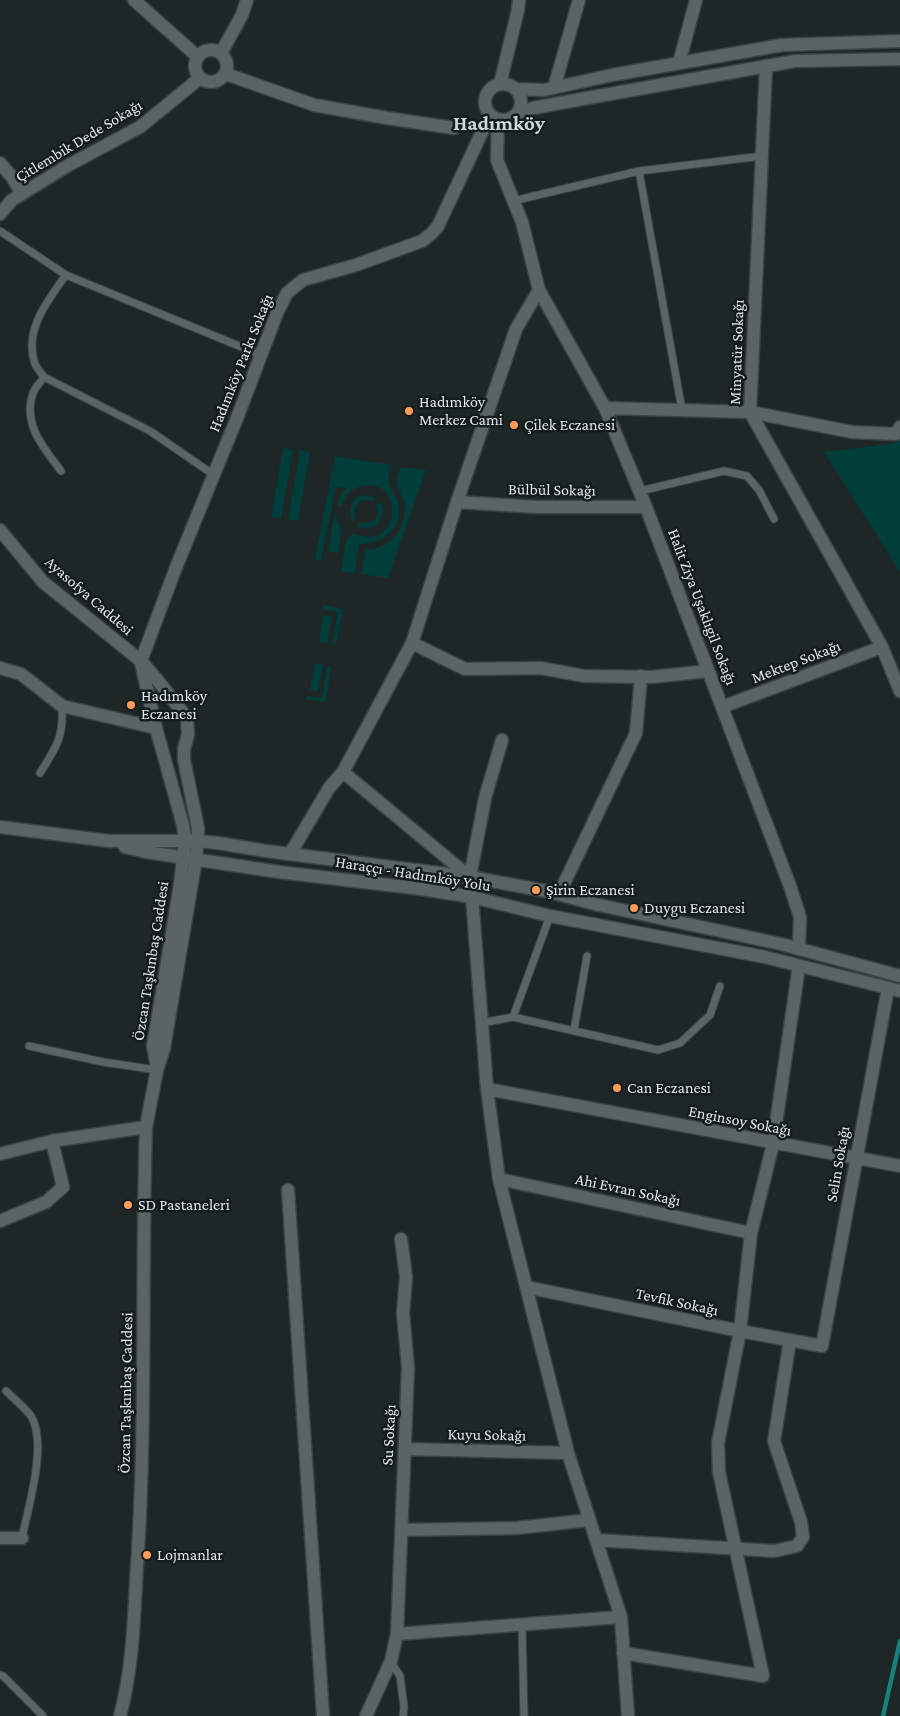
<!DOCTYPE html>
<meta charset="utf-8">
<style>
body{margin:0}
canvas{display:block;background:#1e2626}
</style>
<canvas width="900" height="1716"></canvas>
<script>
const ctx = document.querySelector('canvas').getContext('2d');
ctx.lineJoin = 'round';
function fill(path, color) { ctx.fillStyle = color; ctx.fill(path, 'evenodd'); }
function stroke(path, color, width, dash) { ctx.strokeStyle = color; ctx.lineWidth = width; ctx.lineCap = dash ? 'butt' : 'round'; ctx.setLineDash(dash || []); ctx.stroke(path); }
function label(font, color, halo, rows, align = 'center') {
  ctx.font = font + ' "Crimson Pro",serif'; ctx.lineWidth = 5; ctx.setLineDash([]); ctx.textBaseline = 'middle'; ctx.strokeStyle = halo; ctx.fillStyle = color; for (const [text, x, y, turn = 0] of rows) {
    ctx.save(); ctx.translate(x, y); ctx.rotate((+turn || 0) * Math.PI / 180); ctx.textAlign = isNaN(turn) ? turn : align; if (halo) ctx.strokeText(text, 0, 0); ctx.fillText(text, 0, 0); ctx.restore();
  }
}
fill(new Path2D(`
 M900 437V572L824 452 896 443Z
 M283 448 293 450 281 519 271 517Z
 M300 450 310 452 298 521 288 519Z
 M335 456 391 465C390 470 387 479 389 484 391 490 396 496 398 502 405 528 382 545 359 544L355 573 341 572 346 541 353 533C402 555 405 477 363 486 351 488 345 496 341 506L337 505 340 496 347 488 336 487 321 561 315 559Z
 M400 467 426 470 388 578 361 574 366 550C388 549 405 531 405 508 405 500 400 493 397 486 395 481 399 472 400 467Z
 M364 495 376 498 372 501C360 497 351 506 356 519L352 521C348 509 351 499 364 495Z
 M380 502C389 518 373 534 357 526L360 522 369 523 375 520 378 512 376 504Z
 M335 512 339 525 342 531 338 553 328 551Z
 M323 605 343 609 336 645 332 644 338 612 323 609Z
 M323 615 332 617 327 644 319 642Z
 M315 663 323 665 318 692 310 690Z
 M327 666 331 667 326 702 306 699V696L322 698Z`), '#003d3b');
stroke(new Path2D(`
 M883 1716 900 1641`), '#187f7c', 4.5);
const lane = new Path2D(`
 M639 171 682 410
 M513 201 639 171 762 156
 M0 231 66 275 261 355
 M66 275C48 300 23 331 35 364 37 368 41 373 44 377L150 431 214 475
 M44 377C41 382 35 387 33 393 22 424 44 448 61 471
 M640 491 724 471 747 476 759 490 774 519
 M40 773C56 748 64 737 62 706
 M513 1017 550 916
 M482 1023 513 1017 658 1050 680 1043 710 1015 720 986
 M574 1030 587 956
 M29 1046 103 1062 157 1070
 M6 1391C14 1399 24 1407 31 1416 48 1443 28 1508 22 1538
 M522 1625 524 1716
 M391 1662 400 1676 404 1707 403 1716
 M0 1675 3 1676 43 1716`);
const street = new Path2D(`
 M195 66a16 16 0 1 1 32 0a16 16 0 1 1-32 0Z
 M221 53 242 15 247 0
 M679 63 696 0
 M766 67 750 412 882 647 900 691
 M226 74 314 105 387 118 454 128
 M554 88 579 0
 M0 163 12 177 22 194
 M0 214 12 200 67 166 140 127 200 78
 M539 290 605 408 646 507 790 886 800 917 799 949
 M605 408 750 412 852 432 896 434 900 427
 M457 502 536 507H646
 M412 643 465 669 541 668 584 676 652 677 708 671
 M0 668 21 674 62 706 156 728
 M722 707 882 647
 M343 772 470 877 485 798 502 740
 M290 854 329 788 343 772 412 643 457 502 516 329 539 290 522 222 497 160 498 119
 M559 894 636 733 641 676
 M472 897 487 1089 499 1179 568 1453 621 1617 628 1716
 M487 1089 900 1166
 M0 1154 52 1141 146 1127
 M499 1179 751 1233
 M288 1190 323 1716
 M0 1221 46 1202 63 1187 52 1141
 M526 1287 740 1331 822 1346 888 988
 M405 1449 568 1453
 M401 1530 517 1528 589 1520
 M0 1538H22
 M596 1540 774 1551 797 1546 803 1537 801 1522 774 1441 790 1340
 M397 1634 408 1368 403 1313 406 1277 401 1239
 M623 1653 763 1676 719 1472 718 1443 740 1331 751 1233 773 1144 799 966
 M366 1716 391 1661 397 1634 621 1617`);
const secondary = new Path2D(`
 M134 0 198 57
 M485 102a18 18 0 1 1 36 0a18 18 0 1 1-36 0Z
 M500 84 518 10 519 0
 M516 89 544 90 612 75 782 45 900 41
 M517 114 533 108 582 99 795 61 900 59
 M0 530 43 582 141 661 159 682 187 718 188 734 184 749V760L198 828 196 859 164 1048 157 1070 146 1127C141 1274 147 1420 137 1566 134 1616 133 1668 120 1716
 M141 661 175 570 237 418 277 313 287 293 303 280 356 265 422 241 431 234 438 226 490 115
 M141 663 156 728 183 825 185 841 180 885 153 1046 157 1067
 M0 827 109 841H198L218 843 266 851 470 877 546 891 599 905 781 944 900 976
 M125 847 146 852 279 872 422 889 472 897 550 916 765 957 900 991`);
stroke(lane, '#3c4242', 9);
stroke(street, '#3c4242', 15);
stroke(secondary, '#3c4242', 15);
stroke(lane, '#5b6464', 7);
stroke(street, '#5b6464', 12);
stroke(secondary, '#5b6464', 12);
for (const [x, y, r, color] of [
 [409,411,5,"#fe9c58"],
 [514,425,5,"#fe9c58"],
 [131,705,5,"#fe9c58"],
 [536,890,5,"#fe9c58"],
 [634,908,5,"#fe9c58"],
 [617,1088,5,"#fe9c58"],
 [128,1205,5,"#fe9c58"],
 [147,1555,5,"#fe9c58"]
]) { const dot = new Path2D(); dot.arc(x, y, r, 0, 2 * Math.PI); ctx.fillStyle = color; ctx.fill(dot); stroke(dot, '#151d1c', 2); }
label('16px', '#e0e5e5', '#151d1c', [
 ["Çitlembik Dede Sokağı",79,141,-31],
 ["Minyatür Sokağı",737,352,-88],
 ["Hadımköy Parkı Sokağı",241,363,-68],
 ["Bülbül Sokağı",552,490,1],
 ["Ayasofya Caddesi",89,596,41],
 ["Halit Ziya Uşaklıgil Sokağı",702,607,69],
 ["Mektep Sokağı",796,662,-21],
 ["Haraççı - Hadımköy Yolu",413,874,9],
 ["Özcan Taşkınbaş Caddesi",151,961,-81],
 ["Enginsoy Sokağı",740,1121,11],
 ["Selin Sokağı",838,1164,-80],
 ["Ahi Evran Sokağı",628,1190,12],
 ["Tevfik Sokağı",677,1302,12],
 ["Özcan Taşkınbaş Caddesi",126,1393,-89],
 ["Su Sokağı",389,1435,-87],
 ["Kuyu Sokağı",487,1435,1]
]);
label('16px', '#e0e5e5', '#151d1c', [
 ["Hadımköy",419,402],
 ["Merkez Cami",419,420],
 ["Çilek Eczanesi",524,425],
 ["Hadımköy",141,696],
 ["Eczanesi",141,714],
 ["Şirin Eczanesi",546,890],
 ["Duygu Eczanesi",644,908],
 ["Can Eczanesi",627,1088],
 ["SD Pastaneleri",138,1205],
 ["Lojmanlar",157,1555]
], 'left');
label('bold 21px', '#cdd7d7', '#151d1c', [
 ["Hadımköy",499,124]
]);
</script>
